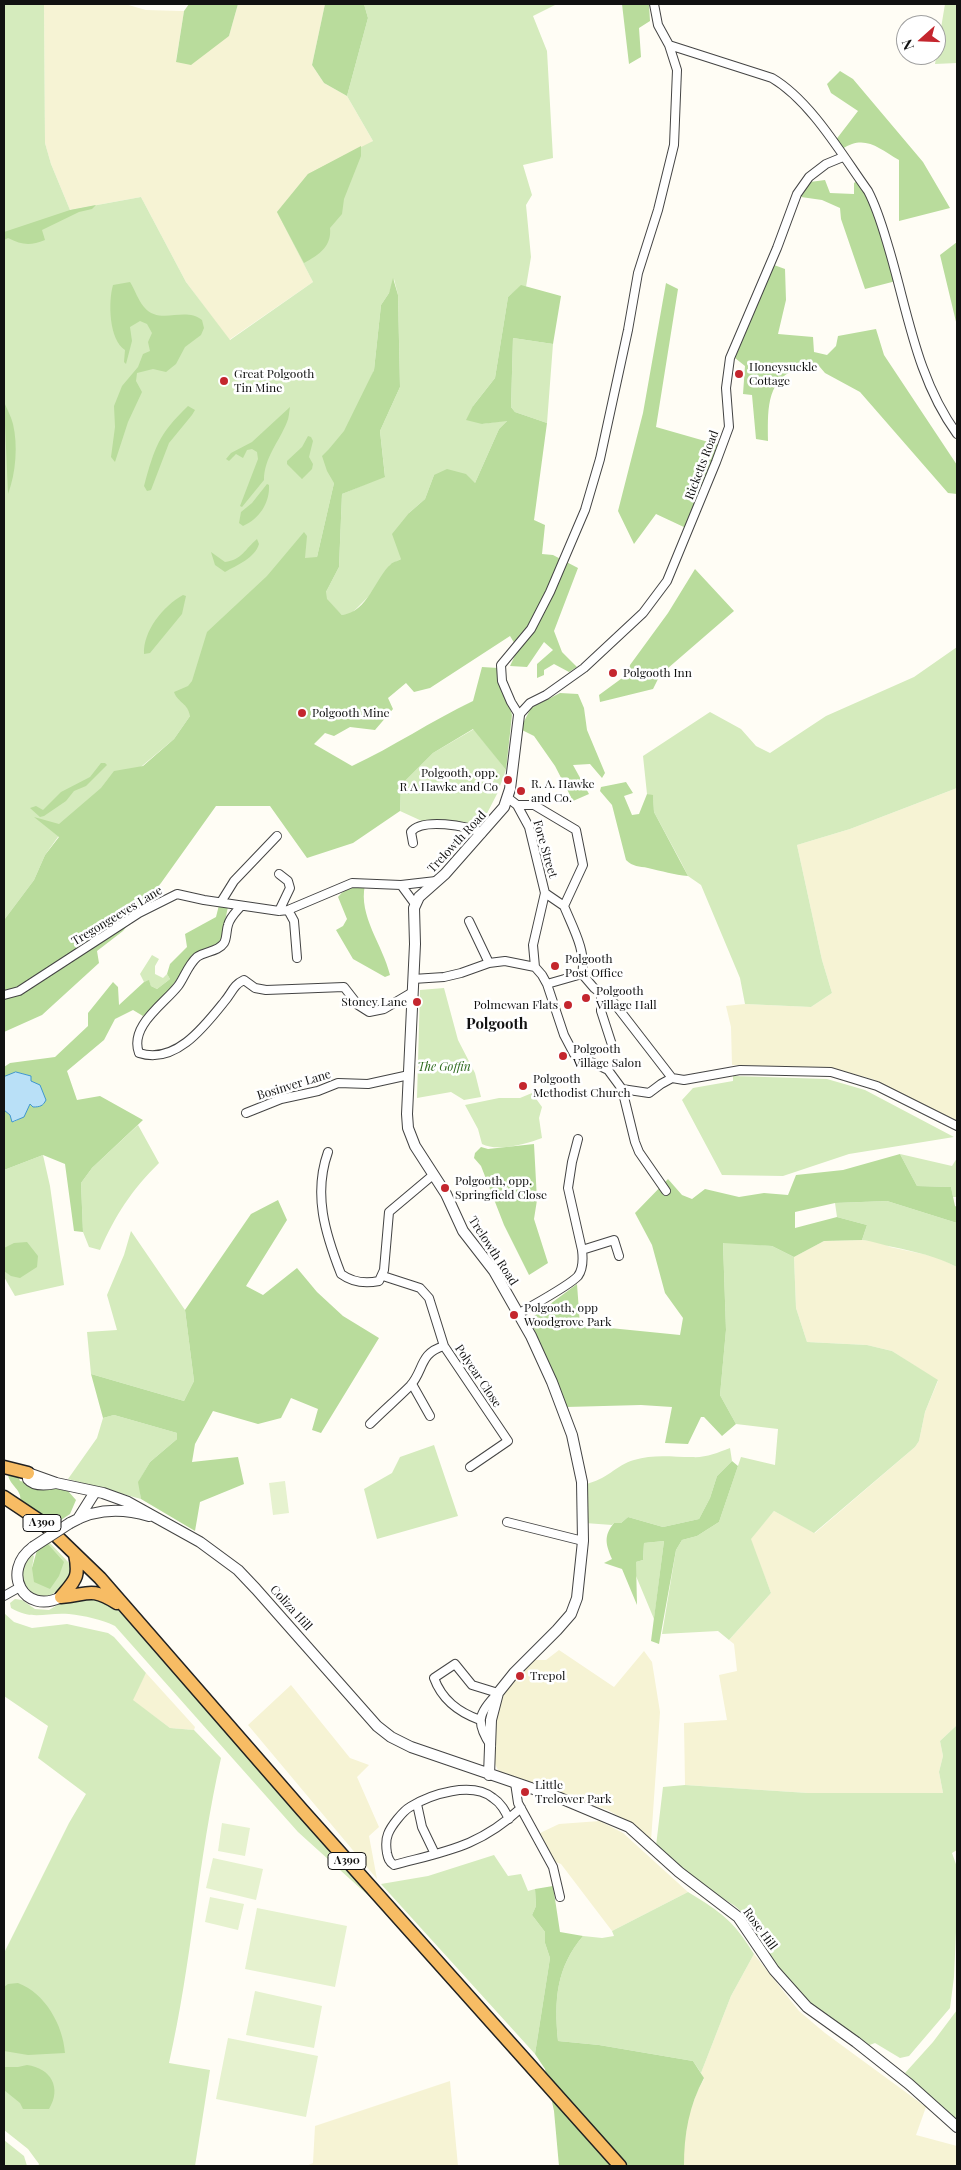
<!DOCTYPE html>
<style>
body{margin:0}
#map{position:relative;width:961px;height:2170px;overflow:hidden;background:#fffdf5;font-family:"Playfair Display",serif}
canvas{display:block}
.frame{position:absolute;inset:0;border:5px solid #111;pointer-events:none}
.north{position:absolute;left:896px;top:15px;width:50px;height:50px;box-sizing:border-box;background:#fff;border:1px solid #a0a0a0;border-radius:50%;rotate:250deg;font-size:14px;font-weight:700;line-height:20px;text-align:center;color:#111}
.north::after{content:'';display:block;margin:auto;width:18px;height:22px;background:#c4262e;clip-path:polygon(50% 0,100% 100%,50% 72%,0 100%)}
</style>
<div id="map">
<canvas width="961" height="2170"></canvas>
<div class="frame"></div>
<div class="north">N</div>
</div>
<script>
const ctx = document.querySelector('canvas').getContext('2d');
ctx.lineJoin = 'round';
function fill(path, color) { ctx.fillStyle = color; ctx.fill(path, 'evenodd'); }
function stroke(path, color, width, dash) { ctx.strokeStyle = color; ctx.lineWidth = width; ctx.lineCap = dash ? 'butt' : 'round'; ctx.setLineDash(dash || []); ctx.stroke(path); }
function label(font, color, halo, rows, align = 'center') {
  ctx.font = font + ' "Playfair Display",serif'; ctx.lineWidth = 5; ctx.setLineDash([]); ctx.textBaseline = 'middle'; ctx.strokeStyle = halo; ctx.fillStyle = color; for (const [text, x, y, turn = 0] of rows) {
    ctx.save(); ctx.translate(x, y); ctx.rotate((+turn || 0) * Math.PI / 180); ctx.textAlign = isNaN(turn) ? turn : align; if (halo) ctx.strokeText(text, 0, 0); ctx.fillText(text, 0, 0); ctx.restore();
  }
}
fill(new Path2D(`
 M44 4H125L146 10 184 11 176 61 229 36 238 4H325L312 65 324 83 347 96 373 141 278 212 313 282 229 340 186 282 141 197 70 210 51 164 45 143Z
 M957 788V1122L872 1079 857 1075 822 1068 732 1065 731 1027 726 1006 745 1004 811 1007 832 993 822 960 797 845 850 829Z
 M862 1240 881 1242 890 1247 937 1257 957 1267V1725L940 1741 943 1756 939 1772 943 1793H808L685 1785 684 1723 727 1720 719 1675 737 1671 734 1644 729 1640 771 1593 750 1539 774 1511 815 1533 915 1447 919 1441 925 1412 938 1381 892 1351 867 1345 807 1342 796 1308 794 1257 824 1241Z
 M559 1650 614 1687 644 1651 652 1662 660 1712 651 1841 633 1825 608 1810 499 1772 493 1760 495 1746 494 1721 500 1697 532 1660H546Z
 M146 1673 195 1727 194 1730 170 1728 132 1700Z
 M291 1685 350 1758 369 1765 357 1777 379 1827 369 1836 377 1879 248 1725Z
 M600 1821 623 1833 688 1892 612 1931 561 1864 553 1861 538 1834 559 1824Z
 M754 1954 799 2011 825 2033 926 2107 916 2135 957 2146V2166H684V2147L688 2118 697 2092 704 2079 701 2073 731 1996Z
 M450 2081 458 2166H306L313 2163 315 2126Z`), '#f6f3d4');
fill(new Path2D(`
 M4 4H44L45 143 51 164 70 210 141 197 186 282 230 340 313 282 277 212 308 174 373 141 347 96 368 18 364 4H557L533 16 547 51 553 158 523 165 532 195 526 205 531 257 526 287 521 286 508 297 495 378 473 406 482 424 508 420 499 429 475 483 434 475 425 499 409 513 401 559 390 565 373 592 351 614 342 615 326 599V592L339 567 342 494 385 476 380 431 400 387 398 295 394 279 389 293 381 305 374 370 334 483 317 557 190 716 174 739 58 837 45 855 34 880 4 920Z
 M945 4H957V63L935 64Z
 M513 338 553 344 547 423 515 412 511 407Z
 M957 647V788L850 829 797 845 822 960 832 993 811 1007 745 1004 740 978 701 885 688 876 681 862 654 812 653 796 647 794 643 756 710 712 741 729 756 746 770 753 826 716 914 677Z
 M474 729 506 770 497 794 482 823 424 822 400 811 401 785 433 753Z
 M152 955 159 959 155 966V974L163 978 167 974 170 979 157 989 151 986 149 981 144 982 140 974Z
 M444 988 458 1040 475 1073 481 1097 464 1100 451 1092 417 1098 420 990Z
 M733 1076 827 1079 865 1090 954 1137 849 1154 783 1176 722 1175 682 1100 693 1088 733 1081Z
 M532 1093 542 1107 539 1118 542 1138C527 1144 497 1152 482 1144L478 1129 465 1105 499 1098H520Z
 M138 1125 159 1163C131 1191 116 1214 100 1250L89 1247 83 1232 81 1183 92 1168Z
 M900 1154 952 1166 957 1158V1197H953L951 1187 917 1186Z
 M43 1155 50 1186 64 1285 15 1296 4 1277V1170Z
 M887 1201 957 1223V1267C936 1256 916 1252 893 1247 883 1245 873 1241 862 1240L867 1225 837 1217 835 1203Z
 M131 1231 185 1310 194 1381 184 1401 91 1374 87 1332 117 1330 107 1295 124 1255Z
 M723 1242 772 1246 794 1257 796 1308 807 1342 867 1345 892 1351 938 1380 925 1412 919 1441 915 1447 814 1533 774 1511 751 1539 771 1593 729 1640 718 1631 662 1634 676 1550 682 1540 697 1536 719 1522 741 1457 775 1465 778 1429 736 1424 720 1395 726 1330Z
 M114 1415 177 1433V1439L150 1462 139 1481 141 1499 68 1479 97 1438 103 1418Z
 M434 1445 458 1516 377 1539 364 1489 392 1473 400 1457Z
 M730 1448 732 1461 717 1476 710 1498 699 1519 663 1527 628 1517 621 1523H614L612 1525 585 1523V1484C607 1480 616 1465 634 1460 653 1454 672 1457 692 1457 705 1458 717 1453 730 1448Z
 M664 1541 654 1619 636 1576V1562L643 1560 644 1543Z
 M49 1542 71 1565V1576C54 1596 42 1608 22 1583V1560L30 1553 34 1556 32 1568Z
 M84 1594 111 1602 371 1898 298 1832 115 1626C101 1619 85 1616 69 1614 46 1612 33 1621 11 1608L10 1603 15 1599 22 1600 35 1609 49 1610 64 1601Z
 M4 1613 14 1622 32 1628 67 1624 108 1633 114 1637 146 1673 133 1700 170 1728 194 1730 221 1758C198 1859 192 1962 169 2063L210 2070 195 2166H38L39 2164 28 2149 4 2130V1953L69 1823 86 1794 38 1758 48 1726 4 1696Z
 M957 1725V1850L952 1853 957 1867V1909L954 1977 950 2008 909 2056 900 2058 875 2043 867 2046 819 2011 798 1990 776 1965 744 1914 735 1906 697 1882 656 1846 663 1787 685 1785 808 1793H943L939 1772 943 1756 940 1741Z
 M494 1855 508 1876 521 1874 528 1891 535 1889 536 1906 532 1915 545 1932V1943L550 1958 535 2054 381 1884 428 1876Z
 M688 1892C722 1913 733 1920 754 1954L731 1996 701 2073 693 2061 599 2045 558 2041C554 2000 556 1968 583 1936L602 1938 614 1936 612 1931Z
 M957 2010V2120L905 2073 933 2042Z
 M4 2140 24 2156 27 2166H4Z`), '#d5ebbd');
fill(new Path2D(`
 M189 4H238L229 36 191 65 176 62 184 11Z
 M325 4H364L368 18 347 96 324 83 312 65Z
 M622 4H649L650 21 639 28 641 57 629 64Z
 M840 71 853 79 923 162 950 208 899 221V160C878 148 865 134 842 149L835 141 858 111 831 93 827 84Z
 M361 146V156L344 199 342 214 330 228C332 246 319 255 304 263L277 212 308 174Z
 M825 180 830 193 854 194V183L857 181 874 207 896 281 865 289 841 219 840 208 822 200 801 197 810 182Z
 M96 205 92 209 79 212 42 230 45 240C30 246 22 245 8 238L4 240V232L70 210Z
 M957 242V326L940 255Z
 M774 265 785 269 786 300 778 334 813 337 814 352 827 355 836 346 838 336 876 329 884 355 957 465V494L948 493 860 392 825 373 819 366C812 367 802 367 795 370 765 381 768 414 768 441L756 439 752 395 743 394 745 366 735 358Z
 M393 278 398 295 400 387 380 431 385 477 342 494 339 567 326 592 327 599 342 615C368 612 375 578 391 564 393 562 398 561 401 559L392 534 409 513 425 499 434 475 447 469 466 474 475 483 499 429 507 421 482 424 466 420 473 406 495 378 508 297 521 285 561 296 553 344 513 338 511 407 515 412 547 423 534 520 545 525 542 554 553 555 578 568 554 631 562 652 577 667 569 672 554 664 544 670V675L537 678V664L553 650 544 642 527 667 510 666 518 649 510 636 430 688 414 692 406 683 388 698 393 709 375 730 350 727 334 736 325 733 314 744 352 766C393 747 431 721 473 701L482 667 498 668 512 715 506 770 473 729 433 753 401 785 400 811 353 843 307 858 270 806H216L161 883 123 931 97 951 99 963 42 1015 4 1032V920L34 880 45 855 59 837 34 817 59 824 101 788 114 771 143 766 174 739 190 716C188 703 178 703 174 692L188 686 192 681 207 632 267 576 304 532 307 536 305 558 317 557 334 483 327 471 322 456 329 449 344 431 374 370 381 305 389 293Z
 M130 282C135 290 138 300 144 307 160 326 184 306 202 320L204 328 201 335 185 347 176 364 166 372 153 369 137 373 136 381 142 392 128 422 115 462 111 457 115 427 114 406 122 386 138 367 143 354 150 351 148 342 152 333 147 324 140 321 130 327 132 341 126 364 124 362 125 350C109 340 108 302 113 285Z
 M666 283 678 289 656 427 719 445 686 528 656 514 634 544 618 511 643 413Z
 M4 402C7 409 11 416 13 424 18 445 16 473 8 494Z
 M188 406 195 410 192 415 169 443 151 490 147 491 144 486C155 447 158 435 188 406Z
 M290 407C289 412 289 418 287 422 279 442 264 458 264 480L242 507 240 506 258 459 257 452 252 449 247 450 243 458 236 454 229 461 226 459 231 453 252 442Z
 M308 436 311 437 313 441 309 457 313 464 312 469 302 479 287 464V461L302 447Z
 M267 484 269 485C270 503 259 519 243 526L239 523 241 512 252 503Z
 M257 539 259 544C255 558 237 565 225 572L215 565 211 552 225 562C242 560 245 549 257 539Z
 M695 569 734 611 660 675 653 689 600 702 599 695 629 673 630 665 668 613Z
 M183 595 186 596 182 614 150 653 144 654C143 631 163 606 183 595Z
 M560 693 578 694 584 708 587 730 605 773 602 778 590 764 573 765 589 794 573 801 555 766 534 736 520 729 531 708Z
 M101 763H105L107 765 86 786 74 791 66 801 44 816 40 817 30 808 36 806 43 810 61 792 90 777Z
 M626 782 633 793 624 796 632 815 639 814 647 794 653 795 654 812 688 876C674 875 662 871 648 868 639 866 633 867 626 860L612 805 600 791 601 787Z
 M365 885C358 916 383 945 390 975L385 977 353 959 336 930 343 926 347 919 338 897C346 887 353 887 365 885Z
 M219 905 228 907 221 939 217 944 199 951 192 957 168 992 143 1016 133 1010 115 1019 104 1040 67 1071 77 1100 100 1096 143 1120 92 1168 81 1183 83 1232 74 1231 65 1164 43 1155 4 1170V1110L10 1115 13 1122C32 1116 31 1092 30 1076L16 1072 4 1077V1067L10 1063 55 1057 88 1026V1013L113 982 118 987 119 1005 144 982 149 980 151 986 157 989 170 979 167 974 170 964 187 947 185 934 216 917Z
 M534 1144 537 1200 534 1219 548 1263 529 1275 504 1225 481 1166 474 1158 475 1153 481 1147 488 1149Z
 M900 1154 917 1186 951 1187 955 1206 957 1207V1223L887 1201 835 1203 795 1212V1228L837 1217 867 1225 862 1240 824 1241 794 1257 772 1246 723 1243 726 1330 720 1395 736 1424 722 1436 704 1417H701L688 1444 665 1443 672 1407 641 1405 566 1407 530 1319 577 1284 580 1325 680 1335 683 1318 665 1293 652 1245 635 1213 668 1179 682 1195 692 1199 705 1189 739 1197 764 1193 788 1195 796 1175 843 1170Z
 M278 1200 287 1220 246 1286 263 1295 297 1268 317 1292 343 1316 379 1338 321 1433 312 1430 318 1409 291 1398 281 1418 258 1424 213 1411 195 1444 192 1462 238 1457 244 1484 200 1502 195 1531 141 1499 138 1482 150 1462 177 1439V1433L114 1415 103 1418 91 1374 184 1401 194 1381 185 1310 251 1214Z
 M27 1242 38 1256 37 1267 20 1278 11 1276 4 1271V1248L14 1243Z
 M732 1461 738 1466 719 1522 697 1536 682 1540 676 1550 659 1644 651 1641 664 1541 644 1543 643 1560 636 1562 637 1605 622 1569 604 1563 612 1559C606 1545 603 1536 614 1523H621L628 1517 663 1527 699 1519 710 1498 717 1476Z
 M13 1473 18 1476 20 1481 68 1491 76 1500 70 1514 52 1526 20 1502C23 1490 10 1486 8 1475Z
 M47 1543 64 1562 59 1576 50 1589 34 1582 32 1568 37 1550Z
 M553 1886 560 1932 583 1936C556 1968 554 2000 558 2041L599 2045 693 2061 704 2078C689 2106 684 2134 684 2166H559L554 2111 545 2069 535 2054 550 1958 545 1943V1932L532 1915 536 1906 535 1889Z
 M18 1983C45 1993 63 2025 65 2053L28 2055 4 2051V1987L8 1984Z
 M27 2065C51 2068 62 2088 49 2109H23L20 2103 4 2090V2067H18Z`), '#b9dc9c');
fill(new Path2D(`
 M285 1481 289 1513 273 1515 269 1483Z
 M222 1823 250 1828 245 1856 218 1851Z
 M213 1858 263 1869 256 1900 206 1888Z
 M210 1897 244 1904 238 1930 205 1922Z
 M257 1908 347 1926 335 1987 245 1969Z
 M255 1991 322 2006 314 2048 246 2035Z
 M228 2038 318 2056 306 2117 216 2099Z`), '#e6f2cf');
const water = new Path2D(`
 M16 1072 31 1076V1081L40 1085 46 1100C43 1106 40 1107 33 1107L30 1104 24 1117 12 1122 10 1115 4 1110V1077Z`);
fill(water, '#b9e0f7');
stroke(water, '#3f96cf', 1);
const minor = new Path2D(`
 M654 4 658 25 669 45 677 70 674 145 658 210 638 273 628 330 600 459 585 510 550 592 531 629 501 665 502 681 511 702 519 715 530 703 546 695 584 668 643 613 667 581 716 462 729 427 726 388 730 358 777 248 797 194 809 177 826 164 843 157
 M669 45 772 78C811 101 842 155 868 191 878 210 883 229 889 249 908 313 917 379 957 434
 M508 798 517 805 529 827 545 893 533 945 535 967 542 975 547 984 564 1035 574 1054 608 1070 622 1089 649 1093 661 1084 672 1078
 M517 805H534L576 830 583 865 564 906C572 926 587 952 582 974
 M413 843 411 832C421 818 468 825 482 833
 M401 885 436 881
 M545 893 564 906
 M221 902 234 881 277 836
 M241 906C236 912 230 917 228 925 226 931 227 938 224 943 218 952 205 951 197 957 188 965 184 978 178 986 164 1004 129 1026 139 1053 175 1065 204 1027 224 1002 232 993 233 985 244 980L255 988 266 990 344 987 358 1005 369 1012 384 1009 411 993
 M288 910 294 921 297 958
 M279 911 290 888 288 881 279 874
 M469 921 489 963
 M413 979 444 977 461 973 489 963 505 961 535 967
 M547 984 582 974 594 988 614 1003 672 1078 684 1080 740 1070 831 1072 877 1086 957 1126
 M601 993V1011L613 1048
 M4 995 19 991 139 913 177 894 204 900 279 911 288 910 352 883 401 885 415 904
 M622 1089 635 1142 639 1152 666 1191
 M246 1113 281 1099 318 1091 338 1083 368 1084 409 1075
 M328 1152C313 1194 325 1233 341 1274 352 1282 365 1284 379 1281L384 1270 389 1212 433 1175
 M582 1250 614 1240 619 1256
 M383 1276 420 1288 429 1298 444 1346 508 1441 470 1467
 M518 1314C531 1306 569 1286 578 1276 583 1269 583 1258 582 1250L568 1188 572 1162 578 1139
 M412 1384 430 1416
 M370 1424C383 1411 397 1399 410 1386 424 1371 419 1353 444 1346
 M507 1522 583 1541
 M4 1596 20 1587
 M480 1720C458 1712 442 1700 434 1678L455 1664 472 1685 498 1693C478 1713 475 1722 491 1746
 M515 1783 518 1803 553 1867 560 1897
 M417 1804 422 1827 435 1854
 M509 1819C505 1811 501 1803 493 1798 472 1781 431 1794 410 1807 403 1811 391 1826 388 1834 386 1839 386 1847 387 1853 388 1858 389 1862 394 1865 446 1851 479 1847 521 1808`);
const tertiary = new Path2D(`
 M56 1483C47 1485 34 1486 28 1479V1473L56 1483 103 1493 128 1502 200 1542 238 1570 256 1589 377 1726 391 1737 411 1747 560 1798 629 1827 679 1872 738 1917 774 1970 807 2007 856 2042 909 2084 957 2127
 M78 1519 95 1492
 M70 1523C94 1509 122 1508 149 1516
 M33 1547C0 1571 24 1616 61 1597
 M489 1775 491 1720 498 1693 514 1673 557 1630 571 1614 577 1598 583 1541 582 1482 572 1435 552 1382 531 1336 494 1271 463 1231 446 1194 415 1146 408 1128 407 1114 415 944 414 908 419 897 445 874 504 807 510 789 519 715`);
const trunk = new Path2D(`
 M4 1467 28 1473
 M4 1497 43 1523 100 1578 302 1810 620 2166
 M61 1597C89 1595 89 1586 117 1603
 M61 1597C75 1580 80 1578 75 1554`);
stroke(minor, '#444', 10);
stroke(tertiary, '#444', 12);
stroke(trunk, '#222', 15);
stroke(minor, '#fff', 8);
stroke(tertiary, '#fff', 10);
stroke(trunk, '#f7bc64', 12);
const tertiaryBridge = new Path2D(`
 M33 1547 70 1523`);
stroke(tertiaryBridge, '#444', 12, []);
stroke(tertiaryBridge, '#fff', 10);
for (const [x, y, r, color] of [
 [739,374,5,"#c4262e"],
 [224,381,5,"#c4262e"],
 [613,673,5,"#c4262e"],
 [302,713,5,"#c4262e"],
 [508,780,5,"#c4262e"],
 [521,791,5,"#c4262e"],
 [555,966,5,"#c4262e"],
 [586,998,5,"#c4262e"],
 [417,1002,5,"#c4262e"],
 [568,1005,5,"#c4262e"],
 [563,1056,5,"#c4262e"],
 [523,1086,5,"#c4262e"],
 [445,1188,5,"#c4262e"],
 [514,1315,5,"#c4262e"],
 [520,1676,5,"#c4262e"],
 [525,1792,5,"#c4262e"]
]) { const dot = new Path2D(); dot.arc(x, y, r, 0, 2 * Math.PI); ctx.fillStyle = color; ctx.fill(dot); stroke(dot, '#fff', 2); }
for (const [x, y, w] of [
 [42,1523,38],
 [347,1861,38]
]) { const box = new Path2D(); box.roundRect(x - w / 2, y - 8.5, w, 17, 4); ctx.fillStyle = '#fff'; ctx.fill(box); stroke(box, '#111', 1); }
label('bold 11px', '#111', null, [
 ["A390",42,1523],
 ["A390",347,1861]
]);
label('12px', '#111', '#fff', [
 ["Honeysuckle",749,367],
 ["Cottage",749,381],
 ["Great Polgooth",234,374],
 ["Tin Mine",234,388],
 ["Polgooth Inn",623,673],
 ["Polgooth Mine",312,713],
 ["Polgooth, opp.",498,773,"right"],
 ["R A Hawke and Co",498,787,"right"],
 ["R. A. Hawke",531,784],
 ["and Co.",531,798],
 ["Polgooth",565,959],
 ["Post Office",565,973],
 ["Polgooth",596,991],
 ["Village Hall",596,1005],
 ["Stoney Lane",407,1002,"right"],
 ["Polmewan Flats",558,1005,"right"],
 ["Polgooth",573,1049],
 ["Village Salon",573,1063],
 ["Polgooth",533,1079],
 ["Methodist Church",533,1093],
 ["Polgooth, opp.",455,1181],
 ["Springfield Close",455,1195],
 ["Polgooth, opp",524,1308],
 ["Woodgrove Park",524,1322],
 ["Trepol",530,1676],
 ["Little",535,1785],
 ["Trelower Park",535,1799]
], 'left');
label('12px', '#111', '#fff', [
 ["Ricketts Road",702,465,-69],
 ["Trelowth Road",457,842,-47],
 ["Fore Street",545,849,74],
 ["Tregongeeves Lane",117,916,-31],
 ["Bosinver Lane",294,1085,-17],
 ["Trelowth Road",493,1251,57],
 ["Polyear Close",478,1376,56],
 ["Coliza Hill",291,1608,48],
 ["Rose Hill",760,1929,54]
]);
label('italic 12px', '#2f6b1f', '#fff', [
 ["The Goffin",444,1067]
]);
label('bold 15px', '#111', '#fff', [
 ["Polgooth",497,1024]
]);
</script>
